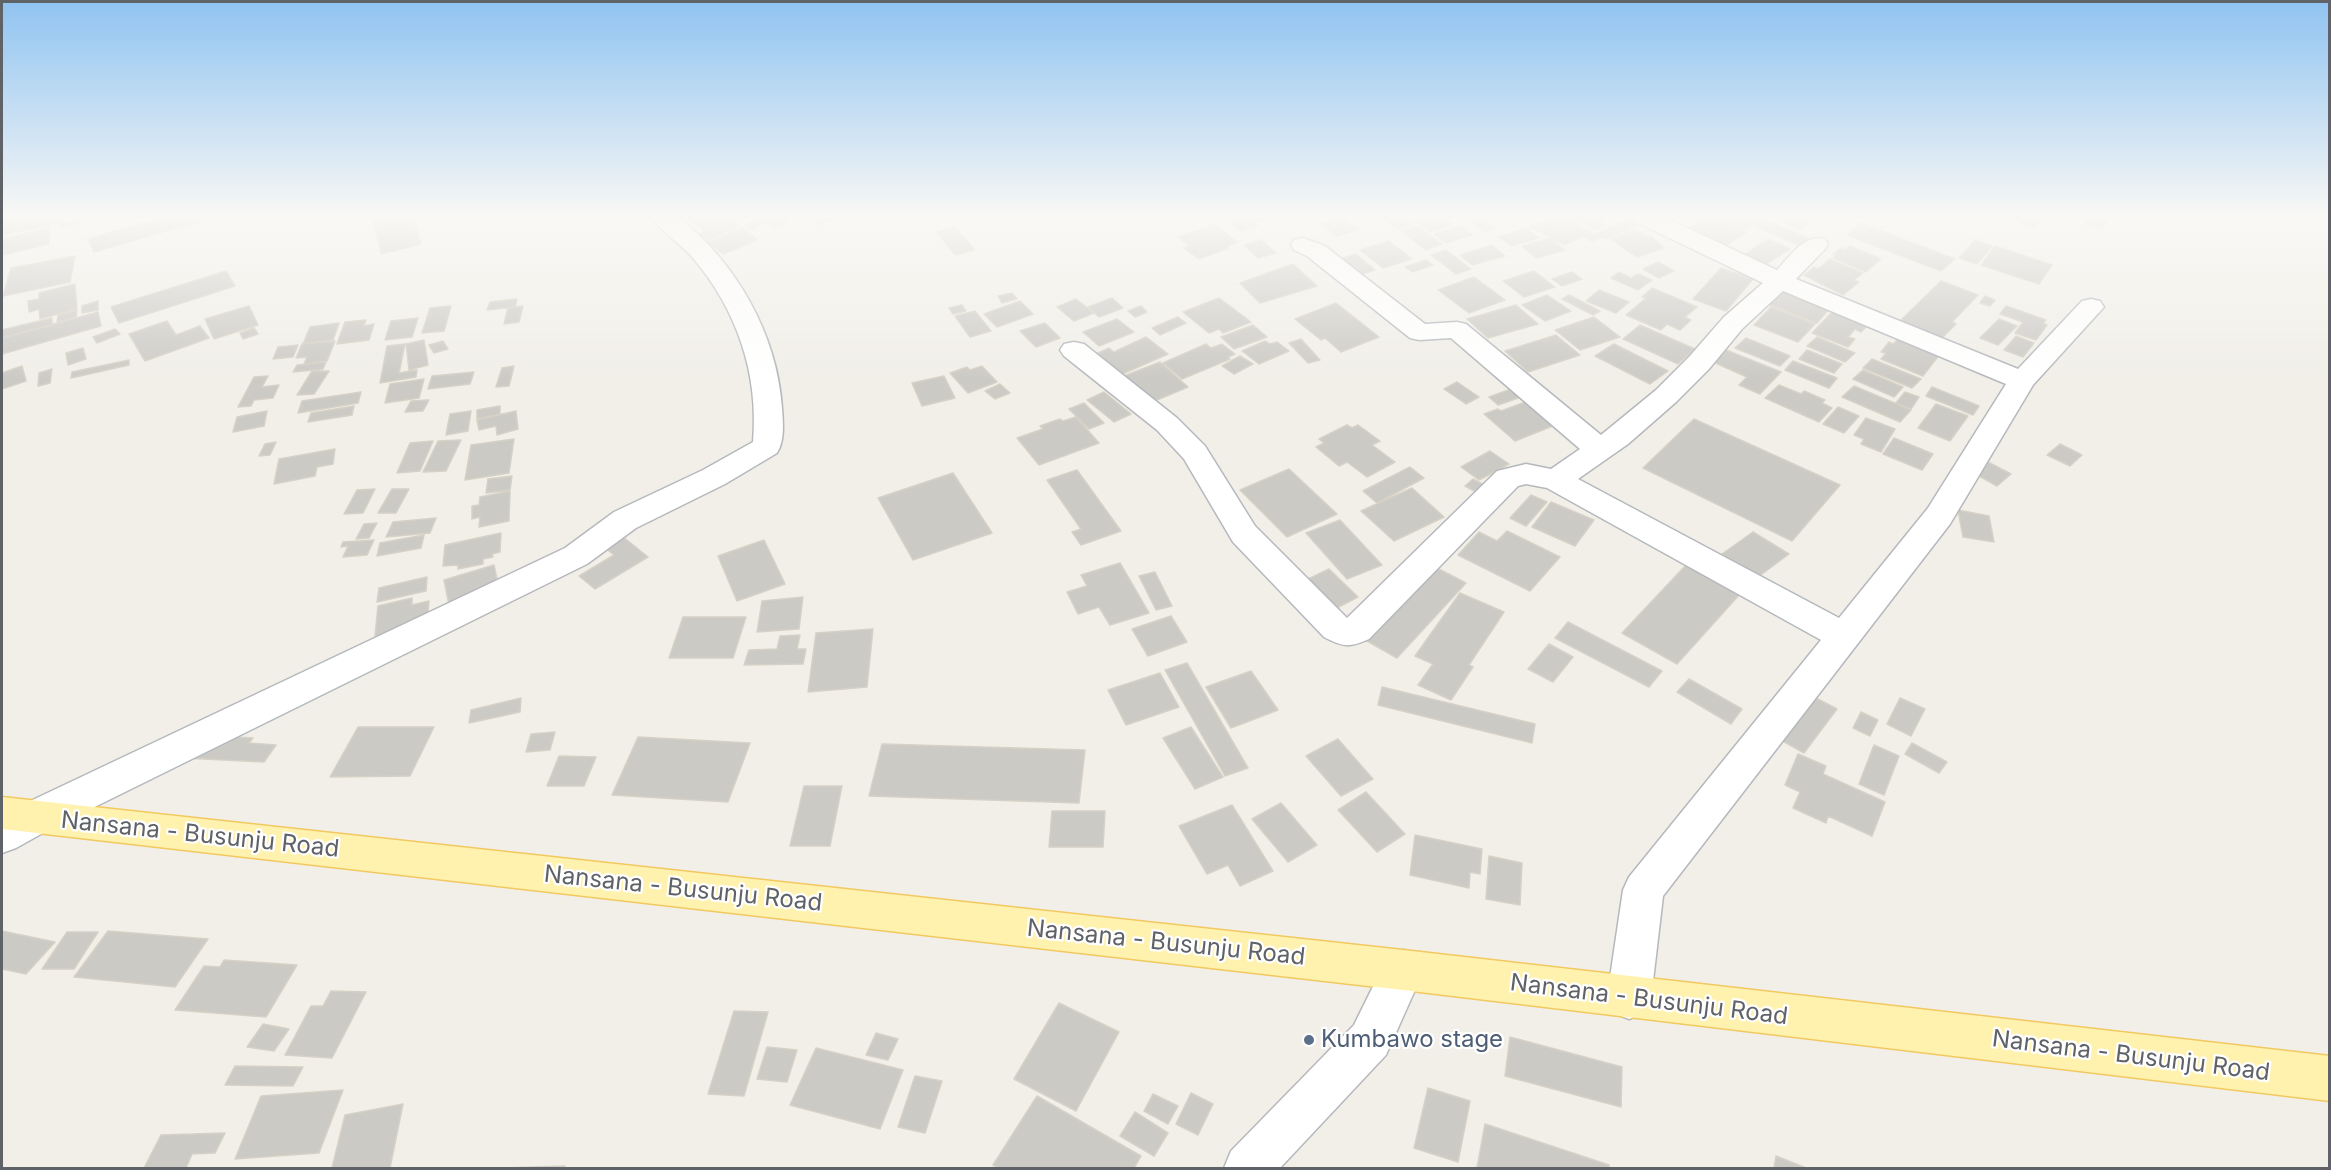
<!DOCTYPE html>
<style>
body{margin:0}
#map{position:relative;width:2331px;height:1170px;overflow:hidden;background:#f1efe8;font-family:Inter,sans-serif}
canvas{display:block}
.frame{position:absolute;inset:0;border:3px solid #5f6368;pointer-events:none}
</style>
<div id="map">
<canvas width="2331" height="1170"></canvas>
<div class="frame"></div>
</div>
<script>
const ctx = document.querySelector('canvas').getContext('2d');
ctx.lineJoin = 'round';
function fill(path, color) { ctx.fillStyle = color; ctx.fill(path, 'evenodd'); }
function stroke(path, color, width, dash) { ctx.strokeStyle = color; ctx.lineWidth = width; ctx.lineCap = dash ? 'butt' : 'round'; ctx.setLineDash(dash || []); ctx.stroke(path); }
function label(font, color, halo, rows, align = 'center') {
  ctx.font = font + ' Inter,sans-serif'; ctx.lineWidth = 4.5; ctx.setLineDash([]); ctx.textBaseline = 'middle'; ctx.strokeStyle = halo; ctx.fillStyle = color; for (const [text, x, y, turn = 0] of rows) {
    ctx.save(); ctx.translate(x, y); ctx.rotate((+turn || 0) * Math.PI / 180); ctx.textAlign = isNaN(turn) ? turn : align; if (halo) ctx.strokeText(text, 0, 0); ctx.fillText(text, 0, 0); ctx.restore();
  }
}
const building = new Path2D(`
 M7 216H64V222L2 235V218Z
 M167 216H207L208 219 94 252 88 239Z
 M373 216H414L421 244 381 254Z
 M689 216H714L696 224 686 218Z
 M716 216H737L704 231 695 225Z
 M762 216H778L751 230 744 226Z
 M807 216H841L818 225Z
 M1225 216H1263L1267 220 1255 223 1258 226 1240 231Z
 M1341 216 1358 230 1337 236 1320 223Z
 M1380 216H1403L1414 224 1397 229Z
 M1423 216H1441L1453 225 1430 232 1413 219Z
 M1561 216 1595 234 1629 219 1639 225 1606 239 1602 237 1592 241 1550 220Z
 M1575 216H1616L1599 222 1605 226 1595 230 1571 218Z
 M1708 216H1712L1747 232 1725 246 1688 229Z
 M1721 216H1756L1762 219 1745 229 1719 218Z
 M1769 216H1795L1810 222 1801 229Z
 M2002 216H2043L2034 227Z
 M2090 216H2112L2101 229 2084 224Z
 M1482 217 1497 229 1484 232 1470 220Z
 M781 218 788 222 775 228 768 224Z
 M1545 219 1581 237 1565 245 1530 227Z
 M79 220V224L61 228 60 224Z
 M732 220 740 226 708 240 700 234Z
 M1766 220 1808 238 1797 245 1756 226Z
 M1861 223 1955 259 1941 271 1847 235Z
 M1214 224 1238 242 1227 246 1229 248 1199 259 1184 248 1190 246 1178 237Z
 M1417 226 1442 244 1426 250 1401 231Z
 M1460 226 1472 235 1446 243 1434 234Z
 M955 227 975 250 955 255 937 232Z
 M50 228 49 244 2 255V239Z
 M743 228 758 240 723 254 708 242Z
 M1526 228 1539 238 1511 246 1498 237Z
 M1636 230 1648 237 1651 236 1664 248 1637 257 1610 239Z
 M1550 238 1565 250 1536 258 1522 246Z
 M1769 239 1790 249 1766 264 1744 255Z
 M1261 240 1276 253 1258 258 1244 245Z
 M1975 240 1992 246 1977 264 1959 258Z
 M1389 241 1412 259 1383 268 1360 250Z
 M1492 245 1505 256 1472 265 1460 255Z
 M1850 246 1881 259 1866 272 1833 258 1837 255 1833 254 1841 248 1845 250Z
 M1995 246 2052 265 2039 284 1981 265Z
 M1446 250 1471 269 1456 274 1431 255Z
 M1356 254 1375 270 1360 275 1340 259Z
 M75 256 70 282 3 296 11 268Z
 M1830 259 1863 273 1854 280 1859 282 1843 295 1804 275 1814 267 1818 269Z
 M1426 260 1433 265 1413 272 1405 267Z
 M1658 262 1674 271 1659 278 1643 269Z
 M1293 264 1317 286 1260 303 1240 283Z
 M1721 268 1753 279 1726 311 1693 299Z
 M226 271 235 286 119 323 111 307Z
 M1534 271 1555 287 1524 297 1503 281Z
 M1572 272 1582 279 1562 286 1552 279Z
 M1619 272 1631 278 1638 274 1652 280 1638 290 1611 278Z
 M1474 277 1505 300 1469 313 1438 290Z
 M1941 281 1978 295 1952 322 1956 324 1941 339 1899 322Z
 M75 284 77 309 40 319 39 309 29 312 28 301 39 299V293Z
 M1652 288 1697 307 1685 317 1691 320 1680 330 1667 324 1661 330 1626 315 1646 298 1642 297Z
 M1599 290 1629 302 1616 313 1586 301Z
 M1779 291 1829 309 1817 323 1767 304Z
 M1012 293 1017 299 1002 303 998 296Z
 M1547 295 1571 311 1545 321 1522 305Z
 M1569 295 1600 311 1593 315 1562 299Z
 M1985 296 1995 300 1990 306 1980 303Z
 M1112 298 1123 308 1099 317 1088 307Z
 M1219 298 1251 322 1223 333 1219 329 1209 333 1183 312Z
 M517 299 515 307 487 310 490 302Z
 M1076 299 1094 313 1074 321 1057 307Z
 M98 301V310L82 313V306Z
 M1020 301 1033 314 997 327 984 314Z
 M1336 303 1379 337 1341 352 1325 338 1321 340 1295 319Z
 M962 305 966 311 953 314 949 308Z
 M1516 305 1538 324 1488 338 1467 319Z
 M249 306 258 325 214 339 205 319Z
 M451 306 444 331 422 333 430 308Z
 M523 306 519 322 504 324 508 308Z
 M1141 306 1147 312 1135 317 1128 311Z
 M2006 306 2046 320 2043 323 2047 325 2036 340 2015 333 2023 322 2000 314Z
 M1771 307 1815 324 1798 342 1754 325Z
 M77 310 76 317 57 322 58 315Z
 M1834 310 1869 324 1861 332 1855 329 1848 337 1855 339 1848 347 1812 333Z
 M975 311 991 331 970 337 955 316Z
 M98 312 101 326 2 354V338Z
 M1178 317 1186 323 1160 335 1152 328Z
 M1594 317 1620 337 1580 350 1555 330Z
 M52 318V325L2 338V330Z
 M418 318 412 337 385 340 391 321Z
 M1117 319 1134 332 1099 346 1083 332Z
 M1999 319 2017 326 1998 345 1980 338Z
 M366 320 364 326 374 324 369 340 337 344 345 322Z
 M167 321 176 335 200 326 209 338 145 361 129 334Z
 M339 323 333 340 303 344 310 327Z
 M1045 323 1060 338 1036 347 1020 331Z
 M1253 325 1267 337 1234 349 1221 337Z
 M1640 325 1695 349 1678 364 1623 339Z
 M254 328 258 334 243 339 240 333Z
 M115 329 120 334 97 343 93 337Z
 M1556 335 1580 355 1528 372 1505 351Z
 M2016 336 2034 343 2023 357 2004 350Z
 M1146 337 1168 354 1120 375 1094 355 1109 348 1114 352Z
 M1817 337 1855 353 1845 362 1807 346Z
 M1746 338 1790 356 1780 366 1735 348Z
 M1899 338 1940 354 1923 376 1881 359 1886 353 1881 352 1889 342 1893 344Z
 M1301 339 1320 360 1308 363 1289 343Z
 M424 340 428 365 409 370 406 344Z
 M335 341 327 361 304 364 307 357 296 358 302 344Z
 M443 341 448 349 434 353 429 345Z
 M1265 341 1270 344 1277 342 1289 351 1259 364 1242 351Z
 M405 344 399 373 417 370 416 377 380 383 387 346Z
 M1206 344 1211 348 1222 344 1235 354 1228 357 1230 359 1182 379 1163 363Z
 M1614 344 1668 371 1650 384 1595 356Z
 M298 345 293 357 273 359 278 347Z
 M83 348 86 359 68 365 66 353Z
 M1726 350 1781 372 1760 394 1739 385 1747 377 1713 362Z
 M1807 350 1842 364 1834 373 1799 359Z
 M1240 356 1253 364 1234 374 1222 366Z
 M1872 359 1921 379 1912 388 1863 368Z
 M129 360V365L71 378 72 372Z
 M1793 361 1837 378 1829 388 1785 370Z
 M326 362 323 369 293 372 297 365Z
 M1160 362 1188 387 1152 402 1124 376Z
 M22 366 26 381 2 389V373Z
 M514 366 509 386 496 387 502 368Z
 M982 366 997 382 968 393 950 373 967 367 970 370Z
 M52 369 50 383 38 386 39 373Z
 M1863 370 1903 387 1894 397 1853 379Z
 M312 371H329L314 394 297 395Z
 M474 372 470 384 428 389 432 376Z
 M268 376 262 387 279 385 273 398 254 400 251 406 238 407 254 377Z
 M944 376 955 398 922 406 912 383Z
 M424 379 419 398 385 403 390 384Z
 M1457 382 1479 397 1466 404 1444 389Z
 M1000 384 1010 393 995 399 985 391Z
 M1779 385 1801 394 1804 391 1825 400 1822 403 1832 408 1819 422 1765 398Z
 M1854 386 1911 410 1900 422 1842 397Z
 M1932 387 1979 406 1973 415 1926 396Z
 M1514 388 1524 396 1498 405 1489 397Z
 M361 392 358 403 298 413 302 401Z
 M1104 392 1131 414 1114 422 1087 400Z
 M1905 392 1919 397 1911 409 1896 403Z
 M429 400 423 411 405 412 411 401Z
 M1531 400 1560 423 1515 441 1484 414 1498 409 1501 411Z
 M1084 403 1104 423 1089 429 1069 409Z
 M1936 404 1968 416 1950 441 1918 428Z
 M354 406 352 415 308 422 311 413Z
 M500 406V414L477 419V410Z
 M1838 407 1859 416 1844 433 1823 424Z
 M267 411 264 426 233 432 237 417Z
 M471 411 468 431 446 435 450 414Z
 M516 411 518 429 497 435 496 426 479 430 477 420Z
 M1076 417 1099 443 1039 465 1017 438 1043 429 1040 426 1060 419 1063 421Z
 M1866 418 1895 429 1881 452 1861 444 1864 439 1854 435Z
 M1694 419 1840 485 1792 541 1643 468Z
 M1347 425 1352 428 1358 425 1380 441 1372 445 1395 462 1367 477 1347 462 1339 466 1316 447 1324 443 1319 439Z
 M1894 438 1933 454 1922 470 1883 454Z
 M514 439 509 473 465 480 471 445Z
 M461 440 446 471 423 472 438 441Z
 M433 441 420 471 397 473 410 443Z
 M276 442 270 455 259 456 265 444Z
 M2060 444 2082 455 2070 466 2047 455Z
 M335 449 333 464 317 467 315 476 274 484 279 459Z
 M1490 451 1509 464 1479 480 1461 467Z
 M1986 461 2011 474 1997 486 1972 472Z
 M1410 467 1424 478 1377 503 1363 491Z
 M1289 469 1337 514 1287 537 1240 490Z
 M1077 470 1121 531 1081 545 1072 532 1081 529 1047 480Z
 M953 473 992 533 913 560 878 498Z
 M512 476 510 490 486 493 488 479Z
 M1473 479 1486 486 1478 493 1465 486Z
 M1412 488 1444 517 1394 541 1361 511Z
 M375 489 363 513 344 514 357 490Z
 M392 489H409L396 513H378Z
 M510 491 509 521 479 527 480 517 472 519V506L479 505 480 497Z
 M1531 495 1547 502 1526 526 1510 518Z
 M1551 502 1594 520 1575 546 1532 527Z
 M1958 510 1989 516 1994 542 1963 537Z
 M436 518 430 533 386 537 393 522Z
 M1340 520 1382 565 1347 579 1306 533Z
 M377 523 369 538 356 539 364 524Z
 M1507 531 1560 557 1530 591 1458 555 1479 532 1497 541Z
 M1753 532 1789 554 1758 577 1722 554Z
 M501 533 500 552 492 554 493 557 483 559V564L458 569V565L443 566 445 545Z
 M424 535 421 548 377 556 380 543Z
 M622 536 648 557 595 589 579 576 614 555 604 547Z
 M374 540 367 555 343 557 348 546 341 547 343 542Z
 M764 540 785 584 737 601 718 556Z
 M1120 563 1149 613 1110 625 1099 607 1078 614 1067 592 1087 586 1081 575Z
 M494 565 499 589 449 605 444 580Z
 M1431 565 1466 583 1397 658 1360 637Z
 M1686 565 1740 594 1677 664 1622 633Z
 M1329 569 1358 597 1331 611 1302 582Z
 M1155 572 1172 606 1156 610 1139 576Z
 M427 577 426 591 377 602 379 588Z
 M1460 593 1504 612 1469 665 1473 667 1451 700 1418 685 1433 664 1415 656Z
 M803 597 799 629 757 632 762 601Z
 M412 598V605L429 601 427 624 375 636 378 606Z
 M1171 616 1187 642 1148 656 1132 629Z
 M683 617H746L733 658H669Z
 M1568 622 1662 671 1649 687 1555 638Z
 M873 629 867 687 808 692 816 633Z
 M800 635 797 649H806L803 664 744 665 749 650 777 649 780 636Z
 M1549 644 1573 657 1553 682 1528 669Z
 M1187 663 1248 768 1225 776 1165 670Z
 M1251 671 1278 710 1231 728 1206 687Z
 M1160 673 1179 707 1126 725 1108 690Z
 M1689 679 1742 709 1731 724 1677 692Z
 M1382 687 1535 724 1532 743 1378 705Z
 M1814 697 1837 709 1804 753 1781 740Z
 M521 698 520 712 469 723 471 710Z
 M1900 698 1925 709 1911 736 1887 724Z
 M1861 712 1878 720 1870 736 1853 728Z
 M358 727H434L410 776 330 777Z
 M1191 727 1223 777 1195 789 1163 738Z
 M555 732 550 750 526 752 531 734Z
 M217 736 253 738 249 743 276 745 264 762 183 758Z
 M638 737 750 743 728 802 612 795Z
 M1338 739 1373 779 1341 796 1306 756Z
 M1912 743 1947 762 1939 773 1905 754Z
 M882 744 1085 750 1079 803 869 796Z
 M1874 745 1899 756 1884 795 1859 784Z
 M1798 754 1826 766 1823 774 1885 802 1872 836 1828 816 1826 823 1793 808 1800 792 1785 785Z
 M559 756 596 757 584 786H547Z
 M804 786H842L830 846H790Z
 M1366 792 1405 834 1377 852 1338 810Z
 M1281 803 1317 845 1288 862 1252 819Z
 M1232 805 1273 871 1240 886 1228 865 1207 874 1179 826Z
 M1052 811H1105L1103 847H1049Z
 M1415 835 1482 849 1480 874 1470 872 1469 888 1410 875Z
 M1489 856 1522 863 1520 905 1486 899Z
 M2 931 55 942 26 974 2 969Z
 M108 931 208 939 175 987 74 977Z
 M67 932H98L74 969H42Z
 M224 960 297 965 266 1017 175 1010 204 966 220 967Z
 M331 991 366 992 332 1058 285 1055 311 1006H323Z
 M1059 1003 1119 1032 1076 1111 1014 1079Z
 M734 1011 768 1012 744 1096 708 1094Z
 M263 1024 289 1029 274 1051 247 1047Z
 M876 1033 898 1039 888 1060 866 1055Z
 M1510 1037 1622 1067 1621 1107 1505 1076Z
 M767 1047 797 1050 787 1082 757 1079Z
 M816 1048 903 1070 880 1129 790 1105Z
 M235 1066 303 1067 293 1086 225 1085Z
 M915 1076 942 1081 925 1133 898 1127Z
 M1428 1088 1470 1101 1458 1162 1414 1148Z
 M343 1090 319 1153 235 1159 261 1096Z
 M1191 1093 1213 1104 1198 1135 1176 1124Z
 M1153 1094 1178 1106 1168 1124 1144 1111Z
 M1037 1096 1141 1156 1134 1168H999L993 1165Z
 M403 1104 390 1168H332L345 1115Z
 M1135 1112 1168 1133 1154 1156 1120 1136Z
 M1485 1124 1609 1165V1168H1477Z
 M225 1133 215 1153 192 1154 186 1168H144L161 1135Z
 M1776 1156 1806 1168H1774Z
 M565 1166V1168H503Z`);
fill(building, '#cccac5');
stroke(building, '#d6d1c6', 1.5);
const minor = new Path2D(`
 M650 216H677C736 262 777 334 782 408 783 423 785 440 777 453L725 484 636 528 587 564 50 829 16 848 2 853V817L22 805 565 548 614 512 703 470 753 442C759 374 737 310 693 258 681 244 661 231 650 216Z
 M1630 216H1662L1777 270C1790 256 1804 234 1825 239L1828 244 1825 249 1796 279 2018 369 2082 301 2091 299 2100 301 2104 307 2033 385 1950 524 1663 896 1651 998 1644 1013 1629 1019 1614 1013 1607 998 1623 890 1629 877 1821 640 1547 488 1526 484 1518 486 1369 639C1349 648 1343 647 1324 637L1233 542 1184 459 1157 430 1064 356 1060 350 1064 344 1074 342 1084 344 1177 418 1205 446 1255 526 1347 618 1497 471 1526 464 1551 469 1580 449 1451 338 1419 340 1410 338 1307 256 1294 250 1291 245 1294 240 1303 238 1325 246 1425 324 1457 322 1466 324 1601 435 1656 390 1689 357 1724 317 1763 283 1634 221ZM1783 291 2006 384 1928 508 1839 618 1578 479 1628 444 1676 402 1709 369 1742 329Z
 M1403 950 1418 956 1424 970 1386 1055 1280 1168H1224L1231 1151 1354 1025 1388 956Z`);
const major = new Path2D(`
 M2 797 1403 950 2330 1056V1101L1403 990 2 829Z`);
stroke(minor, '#b5b8bc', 3);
stroke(major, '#f2c960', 3);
fill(minor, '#fff');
fill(major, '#fff2af');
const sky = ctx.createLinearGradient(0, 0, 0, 380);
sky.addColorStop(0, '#8fc3f1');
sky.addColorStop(0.57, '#f9f8f5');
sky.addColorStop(1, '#f9f8f500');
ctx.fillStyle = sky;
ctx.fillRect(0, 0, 2331, 380);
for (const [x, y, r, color] of [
 [1309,1040,6,"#5c6f8a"]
]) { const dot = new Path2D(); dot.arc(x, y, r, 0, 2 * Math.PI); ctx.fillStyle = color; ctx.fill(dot); stroke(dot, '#fff', 2); }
label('24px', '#5f6368', '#fff', [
 ["Nansana - Busunju Road",200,835,6],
 ["Nansana - Busunju Road",683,889,6],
 ["Nansana - Busunju Road",1166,943,6],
 ["Nansana - Busunju Road",1649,1000,7],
 ["Nansana - Busunju Road",2131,1056,7]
]);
label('24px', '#4e5e75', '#fff', [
 ["Kumbawo stage",1321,1040]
], 'left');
</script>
